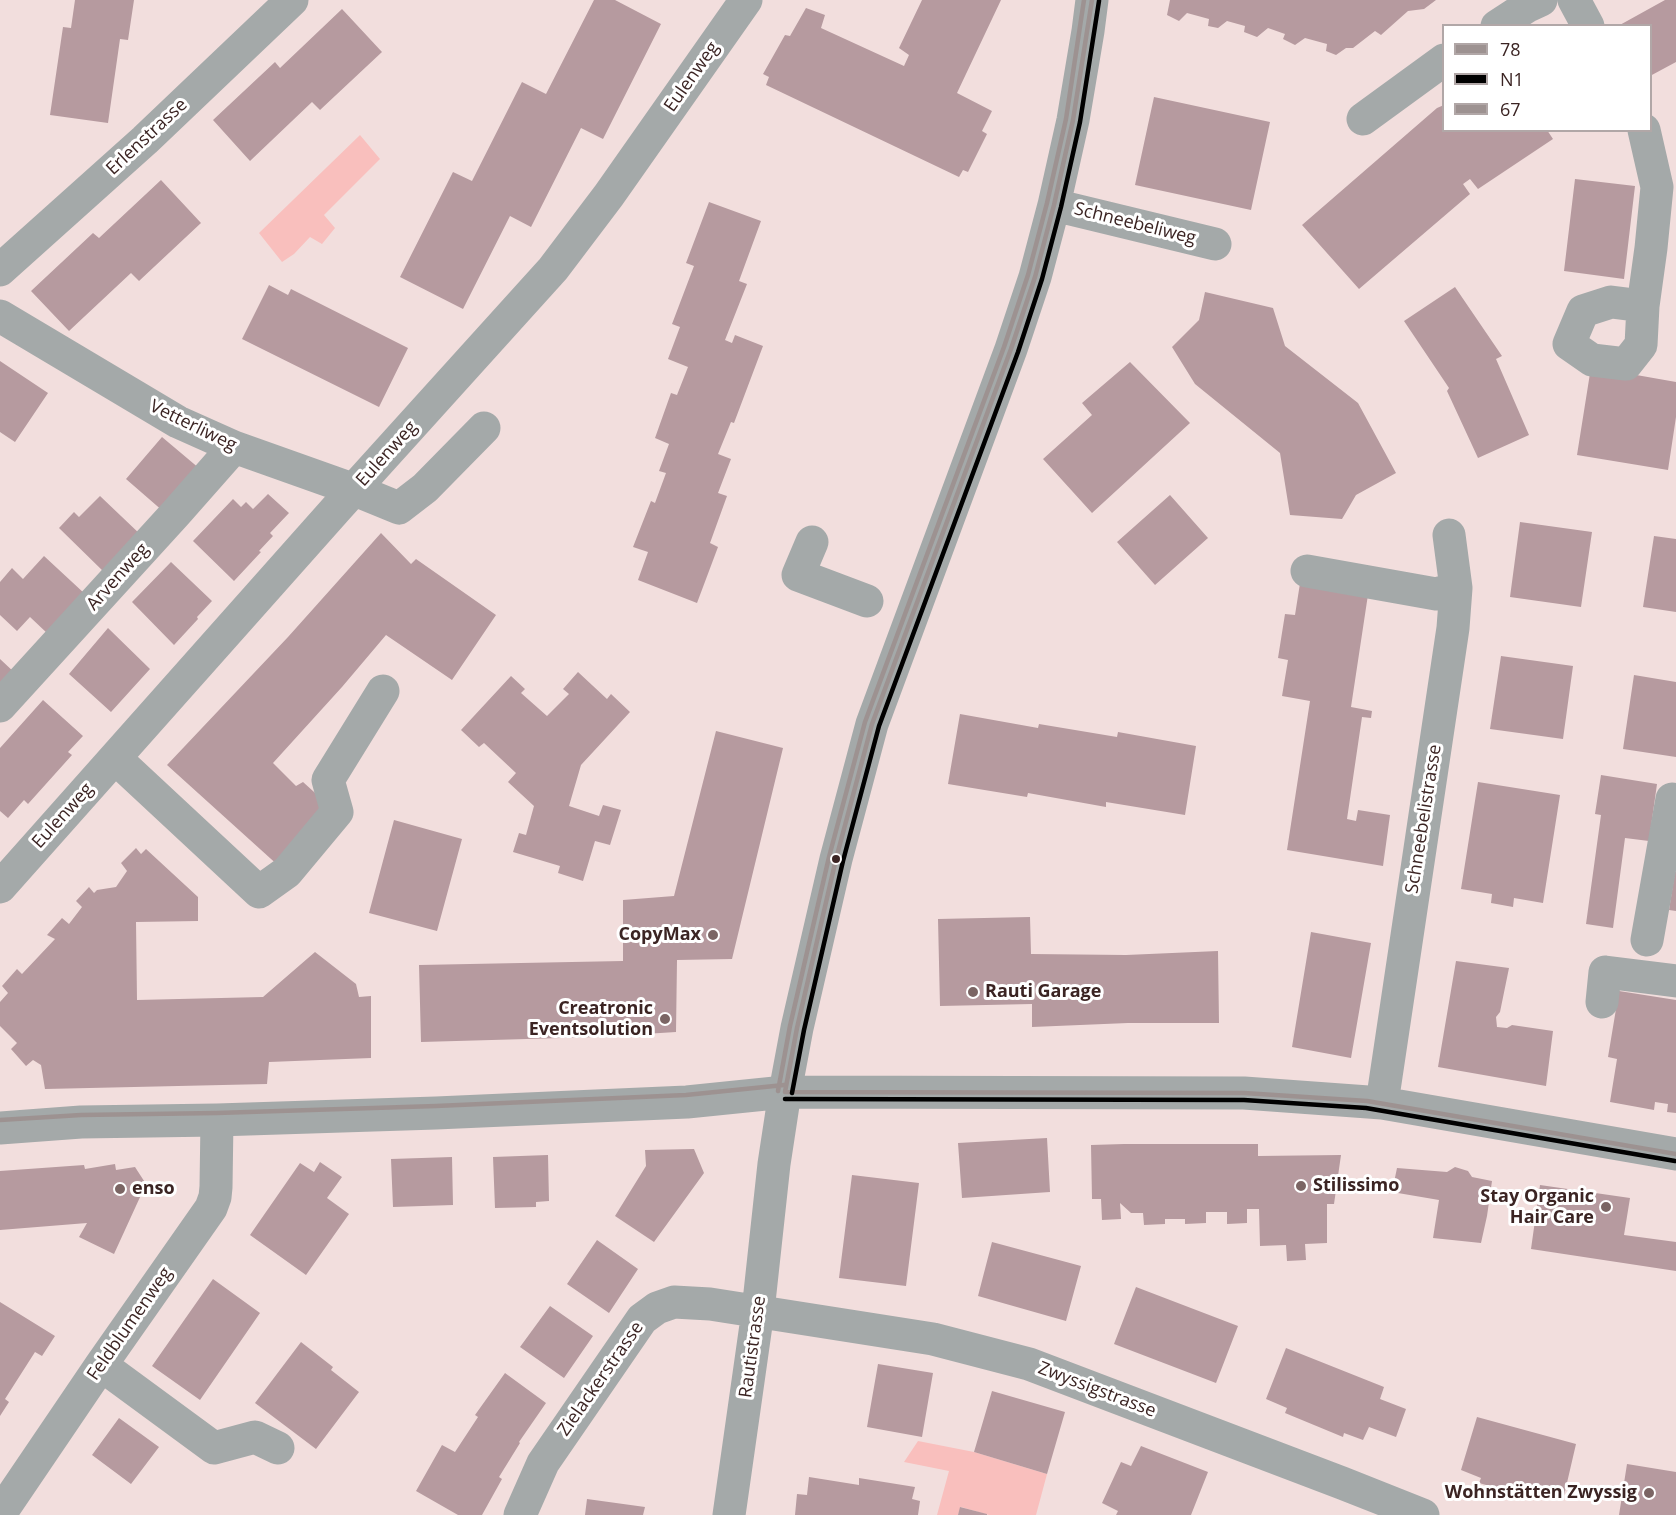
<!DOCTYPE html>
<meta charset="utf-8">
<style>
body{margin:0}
#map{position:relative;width:1676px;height:1515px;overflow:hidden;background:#f2dedd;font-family:"Open Sans",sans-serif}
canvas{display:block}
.legend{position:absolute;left:1442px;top:24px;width:210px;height:108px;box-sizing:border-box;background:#fff;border:2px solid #b1a7a7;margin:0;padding:8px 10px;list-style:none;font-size:18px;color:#3b2423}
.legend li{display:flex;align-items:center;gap:12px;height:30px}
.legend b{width:30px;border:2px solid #b1a7a7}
</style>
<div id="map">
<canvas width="1676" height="1515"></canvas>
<ul class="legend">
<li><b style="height:8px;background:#9d9291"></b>78</li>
<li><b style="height:8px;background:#000"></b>N1</li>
<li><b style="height:8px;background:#9d9291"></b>67</li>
</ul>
</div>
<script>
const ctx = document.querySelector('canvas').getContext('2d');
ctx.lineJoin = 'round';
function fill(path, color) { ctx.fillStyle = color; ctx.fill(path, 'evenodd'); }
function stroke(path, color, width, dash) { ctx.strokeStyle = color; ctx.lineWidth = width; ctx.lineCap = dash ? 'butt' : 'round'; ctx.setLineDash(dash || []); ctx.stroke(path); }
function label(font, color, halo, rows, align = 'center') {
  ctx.font = font + ' "Open Sans",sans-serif'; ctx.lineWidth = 6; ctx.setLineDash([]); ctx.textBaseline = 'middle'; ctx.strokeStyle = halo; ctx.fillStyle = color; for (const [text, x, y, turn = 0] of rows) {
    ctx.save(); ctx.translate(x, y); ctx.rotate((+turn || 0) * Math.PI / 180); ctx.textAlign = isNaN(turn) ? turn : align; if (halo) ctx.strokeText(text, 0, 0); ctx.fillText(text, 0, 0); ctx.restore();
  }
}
fill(new Path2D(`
 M360 135 380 159 324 215 335 228 322 244 310 237 294 254 282 262 259 233Z
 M918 1441 974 1452 1047 1474 1036 1515H989L961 1507 958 1515H937L949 1471 904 1462Z`), '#f9bfbd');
fill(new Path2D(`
 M75 0H134L128 40 120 39 108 123 50 115 63 27 71 28Z
 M594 0H615L661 24 603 139 581 128 531 227 510 216 463 309 400 277 453 172 472 181 522 82 546 94Z
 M922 0H1001L957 93 992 111 982 131 987 134 968 172 963 170 959 177 766 85 769 77 763 74 785 35 790 36 806 8 825 15 821 28 904 66 909 55 899 48Z
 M1170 0H1436L1424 9 1408 11 1381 35 1375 31 1353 48H1346L1336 55 1326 51 1327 44 1305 38 1295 45 1283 39 1285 34 1268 28 1257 37 1244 32 1245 26 1227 21 1218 28 1208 26 1209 19 1187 13 1179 21 1167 15Z
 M1665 0H1676V62L1650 76V26H1618Z
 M342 9 382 52 320 110 312 102 250 161 213 120 275 62 280 68Z
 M1154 97 1270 122 1251 210 1135 185Z
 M1444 105V130H1547L1553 139 1478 189 1470 179 1463 184 1470 194 1359 289 1302 225 1437 108Z
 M1575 179 1635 186 1624 279 1564 271Z
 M161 180 201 223 139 281 131 273 69 331 31 291 93 233 99 238Z
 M709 202 761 221 739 281 747 284 725 340 732 343 735 335 763 346 734 423 731 422 718 454 731 459 718 493 727 496 710 543 718 547 697 603 638 580 648 552 633 547 651 501 655 503 666 473 659 471 669 444 655 438 671 393 677 395 688 367 668 359 680 327 672 324 694 266 686 263Z
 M269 285 288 295 291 289 408 348 379 407 242 339Z
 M1455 287 1502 356 1496 359 1529 435 1478 458 1447 391 1449 388 1404 321Z
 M1205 292 1273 308 1285 346 1358 403 1396 473 1356 495 1342 519 1290 515 1280 453 1195 384 1172 347 1199 320Z
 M0 361 48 393 15 442 0 432Z
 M1130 362 1190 423 1092 513 1043 459 1092 415 1082 403Z
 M1591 367 1676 382V417L1668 470 1577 455Z
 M162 437 200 469 164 512 126 479Z
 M268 494 289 513 270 533 273 536 259 551 261 552 234 581 193 541 233 499 241 507 246 502 253 509Z
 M1170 495 1208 538 1155 585 1117 542Z
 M100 496 142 536 106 574 59 528 74 512 79 517Z
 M1520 522 1592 532 1581 607 1510 597Z
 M381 533 411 564 416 559 496 615 452 680 386 635 342 687 273 763 296 786 303 782 334 810 281 868 167 765 288 637Z
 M1654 536 1676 539V612L1643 607Z
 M44 556 85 594 48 634 30 617 17 631 0 615V582L12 568 23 579Z
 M171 562 212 601 197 617 198 619 174 645 132 602Z
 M1301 577 1369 588 1351 707 1372 711 1371 718 1362 717 1347 819 1356 821 1358 810 1390 815 1383 866 1287 850 1310 701 1282 696 1288 660 1278 658 1285 614 1295 615Z
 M108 628 150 669 111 712 69 674Z
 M1501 656 1573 666 1563 739 1490 729Z
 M0 659 15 673 0 689Z
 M578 672 607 699 611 694 630 712 581 765 569 806 599 816 603 805 621 810 610 845 595 841 583 881 558 873 560 866 513 852 519 833 526 835 534 806 508 782 516 773 484 743 479 747 461 730 511 676 525 689 521 693 547 716 569 694 563 689Z
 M1634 675 1676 682V757L1623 749Z
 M43 700 83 736 68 752 72 755 28 804 24 800 8 818 0 811V748Z
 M960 714 1038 728 1039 724 1117 737 1118 732 1196 746 1185 815 1106 802V807L1028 793 1027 797 948 784Z
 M716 731 783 748 732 959 677 960 676 1032 597 1037 421 1042 419 965 623 961V900L674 896Z
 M1601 775 1657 784 1649 841 1625 838 1613 928 1586 924 1601 815 1595 814Z
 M1478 782 1560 795 1543 903 1514 898 1513 907 1491 903 1492 894 1461 889Z
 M394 820 462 839 437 931 369 913Z
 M136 848 141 854 146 849 198 897V921L136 922 137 1000 263 997 315 952 356 984 359 997 371 996V1058L269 1062 267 1084 45 1089 41 1065 33 1060 26 1066 11 1049 17 1043 0 1026V1002L8 993 2 986 17 969 22 974 55 939 47 935 62 918 69 924 82 907 76 901 89 887 94 893 97 890 116 887 127 871 121 863Z
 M1675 872H1676V911L1669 910Z
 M1030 917 1031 954 1126 955 1218 951 1219 1023H1128L1032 1027V1004L940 1006 938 919Z
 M1311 932 1371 943 1351 1058 1292 1047Z
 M1456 961 1509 968 1500 1012 1496 1017 1497 1027 1507 1028 1512 1025 1553 1031 1546 1086 1438 1067Z
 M1619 991 1676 1000V1113L1667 1112 1668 1104 1655 1102 1654 1110 1610 1102 1617 1059 1608 1057Z
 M1047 1138 1050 1192 962 1198 958 1143Z
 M1124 1144H1258V1156L1341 1155 1334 1204H1327V1243L1305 1244 1306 1260 1287 1261 1286 1245 1260 1246 1259 1209H1247V1223L1227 1224V1212H1206V1223L1185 1224V1219H1165V1224L1144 1225 1143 1213H1131L1120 1203 1121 1219 1102 1220 1101 1199H1092L1091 1145Z
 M694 1149 704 1173 654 1242 615 1216 646 1166 645 1150Z
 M548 1155 549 1201 536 1202V1207L495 1208 493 1157Z
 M452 1157 453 1205 393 1207 391 1159Z
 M320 1162 342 1177 327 1198 349 1214 306 1275 250 1235 300 1163 314 1172Z
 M115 1164 116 1170 135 1167 146 1184 114 1254 79 1237 87 1223 0 1230V1171L84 1165 85 1169Z
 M1455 1167 1468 1171 1472 1177 1492 1181 1487 1216 1481 1243 1433 1238 1439 1200 1392 1192 1397 1168 1447 1172Z
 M852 1175 919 1183 906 1286 839 1278Z
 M1540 1185 1630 1198 1624 1235 1676 1242V1271L1531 1249Z
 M597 1240 638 1269 609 1313 567 1284Z
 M992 1242 1081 1266 1066 1321 978 1296Z
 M213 1279 260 1313 200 1400 152 1366Z
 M1136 1287 1238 1326 1216 1383 1114 1344Z
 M0 1302 55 1336 42 1356 35 1352 5 1399 9 1402 0 1416Z
 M550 1306 593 1336 564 1378 520 1347Z
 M301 1342 333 1367 331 1370 359 1392 316 1449 255 1403Z
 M1286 1348 1384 1387 1380 1399 1406 1409 1396 1437 1369 1427 1363 1440 1344 1433 1343 1437 1285 1413 1287 1408 1266 1399Z
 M878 1364 933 1373 922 1437 867 1427Z
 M505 1373 546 1403 519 1442 520 1443 499 1477 502 1479 482 1515H458L416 1491 442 1445 455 1452 478 1417 475 1415Z
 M992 1391 1065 1412 1047 1474 974 1452Z
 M1477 1417 1576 1444 1563 1500 1538 1493 1540 1500 1479 1483 1481 1478 1461 1470Z
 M119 1418 159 1447 131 1484 92 1455Z
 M1141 1446 1208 1472 1191 1515H1116L1118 1511 1102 1503 1121 1462 1131 1466Z
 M1627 1464 1676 1472V1515H1619Z
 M809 1477 859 1485V1478L915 1487 912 1499 920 1501 918 1515H795L797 1494 807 1495Z
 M587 1499 645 1507 643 1515H585Z
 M960 1507 987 1514V1515H958Z`), '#b69a9f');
stroke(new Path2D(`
 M1574 0 1588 26
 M1497 26 1528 6 1541 0
 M1363 119 1444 60
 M1054 205 1215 244
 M0 270 145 140 292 0
 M1643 306 1611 302 1583 311 1569 344 1592 360 1626 364 1641 345 1643 306 1651 248 1657 187 1644 130
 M0 316 178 422 234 447 355 490 399 508 425 488 484 428
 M812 542 798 575 867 601
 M1307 571 1436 594 1456 588
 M0 706 176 513 234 447
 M115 758 259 892 287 872 337 812 328 780 383 691
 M0 887 337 508 553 269 609 195 746 0
 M1647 940 1672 799 1676 800
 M1602 1002 1605 972 1676 981
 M1382 1103 1453 628 1456 588 1449 535
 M0 1128 81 1122 217 1120 436 1113 687 1102 785 1092 1244 1093 1382 1103 1676 1154
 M101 1365 214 1448 255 1437 278 1448
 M0 1514 101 1365 211 1208 215 1197 216 1187 217 1120
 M520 1515 543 1463 642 1319 657 1308 674 1302 710 1304 933 1339 1029 1364 1342 1483 1423 1515
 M729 1515 758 1311 774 1164 785 1092 797 1028 836 859 872 724 1011 349 1035 277 1054 205 1073 120 1088 31 1092 0`), '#a4a9a9', 33);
stroke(new Path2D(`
 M785 1092 797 1028 836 859 872 724 1011 349 1035 277 1054 205 1073 120 1092 0
 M785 1092 1244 1093 1367 1101 1676 1154`), '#9d9291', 4.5);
stroke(new Path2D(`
 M792 1093 804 1030 843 861 879 726 1018 352 1042 279 1061 207 1080 122 1099 1
 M785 1099 1244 1100 1366 1108 1675 1161`), '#000', 4.5);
stroke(new Path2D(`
 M778 1091 790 1026 829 857 865 722 1004 347 1028 275 1047 203 1066 119 1084 0
 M0 1120 81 1115 217 1113 436 1106 686 1095 784 1085`), '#9d9291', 4.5);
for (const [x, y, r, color] of [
 [836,859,5,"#3b2423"],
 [713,935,6,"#7b6564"],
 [973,992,6,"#7b6564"],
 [665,1019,6,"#7b6564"],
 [1301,1186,6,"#7b6564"],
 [120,1189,6,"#7b6564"],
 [1606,1207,6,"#7b6564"],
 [1649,1493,6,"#7b6564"]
]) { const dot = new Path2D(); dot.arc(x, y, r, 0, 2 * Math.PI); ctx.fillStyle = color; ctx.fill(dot); stroke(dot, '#fff', 2); }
label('18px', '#3b2423', '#fff', [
 ["Eulenweg",692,77,-55],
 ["Erlenstrasse",147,137,-43],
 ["Schneebeliweg",1135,224,14],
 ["Vetterliweg",193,426,26],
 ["Eulenweg",387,454,-48],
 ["Arvenweg",118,577,-48],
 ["Eulenweg",63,816,-48],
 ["Schneebelistrasse",1424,819,-81],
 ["Feldblumenweg",130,1324,-55],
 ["Rautistrasse",753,1347,-82],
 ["Zielackerstrasse",601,1379,-55],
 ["Zwyssigstrasse",1097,1390,21]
]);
label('bold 18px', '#3b2423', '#fff', [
 ["CopyMax",701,935],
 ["Rauti Garage",985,992,"left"],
 ["Creatronic",653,1009],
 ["Eventsolution",653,1030],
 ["Stilissimo",1313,1186,"left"],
 ["enso",132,1189,"left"],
 ["Stay Organic",1594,1197],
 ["Hair Care",1594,1218],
 ["Wohnstätten Zwyssig",1637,1493]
], 'right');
</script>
